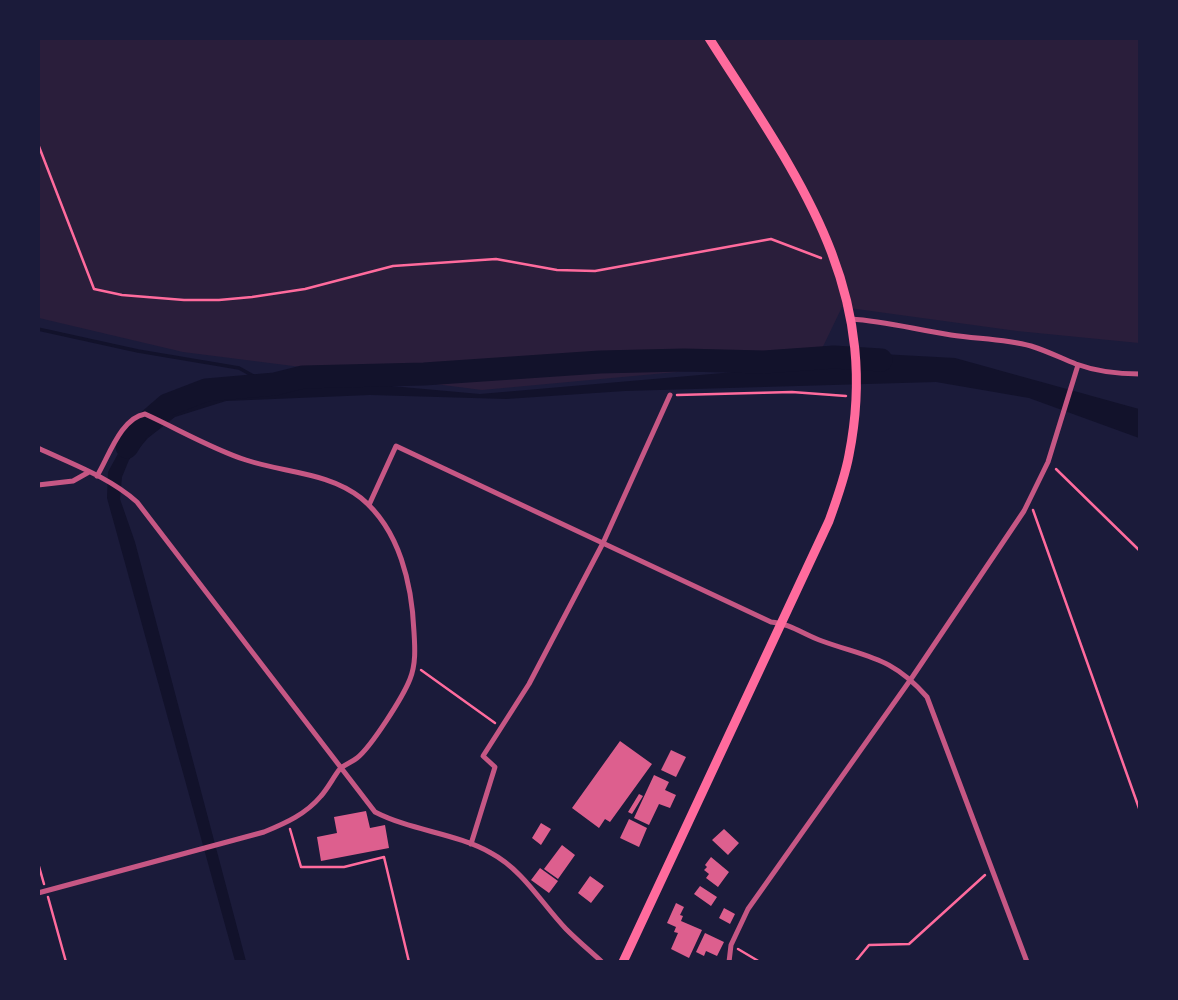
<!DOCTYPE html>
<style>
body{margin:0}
#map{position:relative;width:1178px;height:1000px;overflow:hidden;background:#1b1b3a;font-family:"Golos Text",sans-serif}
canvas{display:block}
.frame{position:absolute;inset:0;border:40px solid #1b1b3a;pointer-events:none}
</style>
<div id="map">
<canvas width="1178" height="1000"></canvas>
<div class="frame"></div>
</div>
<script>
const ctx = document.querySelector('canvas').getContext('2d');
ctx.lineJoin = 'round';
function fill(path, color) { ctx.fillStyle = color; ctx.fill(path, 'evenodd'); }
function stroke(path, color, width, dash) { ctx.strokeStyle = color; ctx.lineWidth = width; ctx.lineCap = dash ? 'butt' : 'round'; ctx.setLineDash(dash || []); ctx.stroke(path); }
fill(new Path2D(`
 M39 39H1139V343L1017 331 842 307 817 359 482 390 183 352 39 318Z`), '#2a1e3b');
fill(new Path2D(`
 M881 354 955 358 1139 409V438L1029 398 936 382 625 391 506 399 370 395 226 401 175 417 148 438 129 460 122 477 120 499 135 542 246 961H235L107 498 108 472 120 450 134 431 169 408 229 392 369 384 480 394 804 366Z`), '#12122b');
stroke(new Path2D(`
 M38 329 138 351 239 368 266 383`), '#12122b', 3.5);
stroke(new Path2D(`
 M127 447 137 431 167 405 206 390 275 384 303 377 424 374 600 362 684 360 764 362 834 357 881 360`), '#12122b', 23);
fill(new Path2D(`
 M620 741 652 764 610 822 605 819 599 828 572 808Z
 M671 750 686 757 676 777 661 770Z
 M654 775 669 782 665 790 676 795 670 808 659 804 649 825 634 818Z
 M639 794 643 796 632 814 628 812Z
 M366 811 370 828 385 825 389 848 321 861 317 837 337 833 334 817Z
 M629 819 647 828 639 847 620 838Z
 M541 823 551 829 541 845 532 838Z
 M724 829 739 843 728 855 712 840Z
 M562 845 575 855 558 879 544 869Z
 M711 857 729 872 718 887 706 878 709 874 704 870 707 867 705 865Z
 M540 868 558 881 549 893 531 880Z
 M590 876 604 886 591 903 578 893Z
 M700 886 717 897 711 906 694 894Z
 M676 903 684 907 680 915 683 916 681 921 702 930 689 958 671 949 678 933 674 932 676 927 667 923Z
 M724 908 735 914 730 924 719 918Z
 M705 933 724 942 717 956 706 951 704 956 696 952Z`), '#dd5f8e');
stroke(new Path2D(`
 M38 144 94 289 122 295 184 300H219L252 297 305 289 393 266 496 259 557 270 595 271 771 239 821 258
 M677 395 792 392 846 396
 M1056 469 1140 551
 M1033 510 1140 811
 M421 670 495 723
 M290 829 301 867H344L384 857 409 962
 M38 863 44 884
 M48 897 66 962
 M738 949 760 962
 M855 962 869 945 909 944 985 875`), '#ff6b9d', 2.5);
stroke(new Path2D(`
 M851 319C885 321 917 330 951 335 978 339 1005 339 1031 346 1047 351 1061 358 1076 364 1095 371 1119 374 1140 374
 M38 448C72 464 109 477 137 502L375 812C412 831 456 833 491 853 523 870 542 904 566 929 578 941 590 951 602 962
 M38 485 73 481 89 472
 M369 505 396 446 771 622C789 623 805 635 822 641 869 658 892 657 927 697L1027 962
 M471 844 495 767 483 756 529 684 603 543 670 395
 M38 893 264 832C286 823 306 814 321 796 328 788 333 778 339 770 344 764 351 763 357 758 371 747 403 697 410 679 416 664 415 648 414 632 412 585 400 530 361 498 328 472 285 473 246 460 212 449 178 429 145 414 121 418 109 456 97 476
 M729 962 731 945 748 909 911 679 1024 511 1048 462 1078 365`), '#c65784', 5);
stroke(new Path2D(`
 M623 962 829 521C837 499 845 477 849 455 883 285 794 172 709 38`), '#ff6b9d', 9);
</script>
